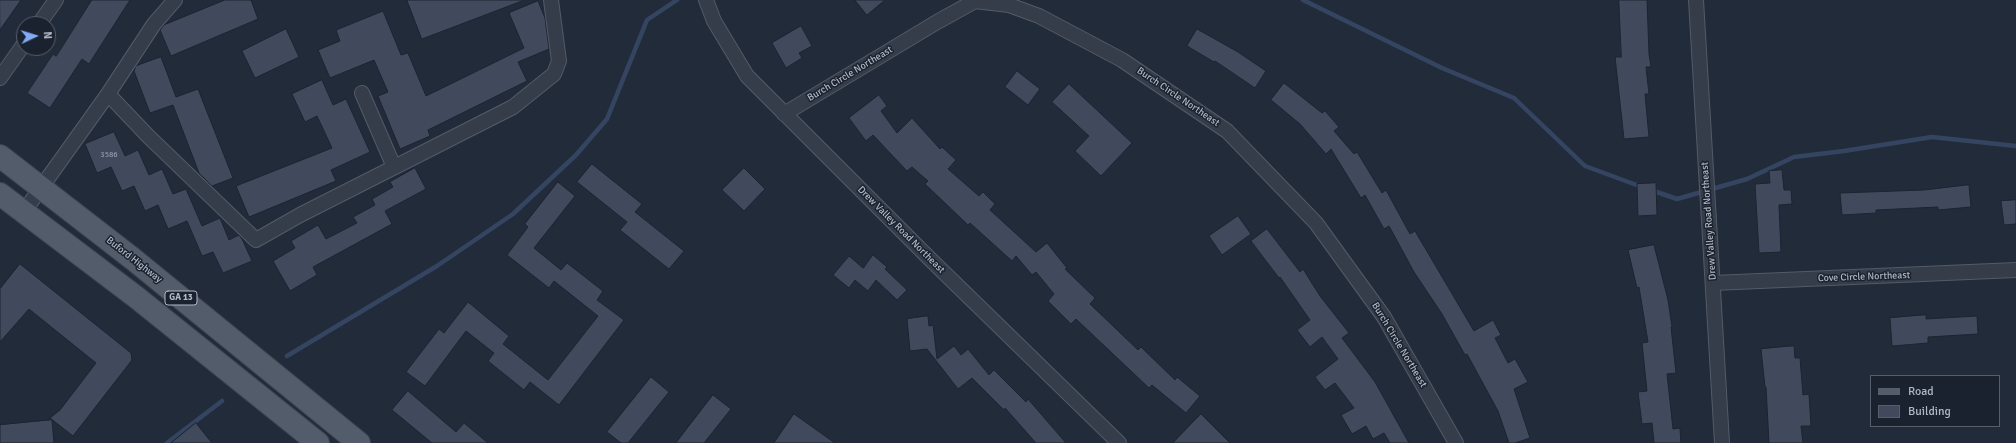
<!DOCTYPE html>
<style>
body{margin:0}
#map{position:relative;width:2016px;height:443px;overflow:hidden;background:#222b3a;font-family:Signika,sans-serif}
canvas{display:block}
.legend{position:absolute;left:1870px;top:375px;width:130px;height:52px;box-sizing:border-box;background:#1b222f;border:1px solid #575e6b;margin:0;padding:5px 7px;list-style:none;font-size:12px;color:#b0b8c6}
.legend li{display:flex;align-items:center;gap:8px;height:20px}
.legend b{width:20px;border:1px solid #575e6b}
.north{position:absolute;left:16px;top:16px;width:40px;height:40px;box-sizing:border-box;background:#1b222f;border:1px solid #575e6b;border-radius:50%;rotate:86deg;font-size:11px;font-weight:700;line-height:16px;text-align:center;color:#b0b8c6}
.north::after{content:'';display:block;margin:auto;width:14px;height:18px;background:#84aaf7;clip-path:polygon(50% 0,100% 100%,50% 72%,0 100%)}
</style>
<div id="map">
<canvas width="2016" height="443"></canvas>
<ul class="legend">
<li><b style="height:5px;background:#535c6a"></b>Road</li>
<li><b style="height:11px;background:#414a5c"></b>Building</li>
</ul>
<div class="north">N</div>
</div>
<script>
const ctx = document.querySelector('canvas').getContext('2d');
ctx.lineJoin = 'round';
function stroke(path, color, width, dash) { ctx.strokeStyle = color; ctx.lineWidth = width; ctx.lineCap = dash ? 'butt' : 'round'; ctx.setLineDash(dash || []); ctx.stroke(path); }
function fill(path, color) { ctx.fillStyle = color; ctx.fill(path, 'evenodd'); }
function label(font, color, halo, rows, align = 'center') {
  ctx.font = font + ' Signika,sans-serif'; ctx.lineWidth = 3; ctx.setLineDash([]); ctx.textBaseline = 'middle'; ctx.strokeStyle = halo; ctx.fillStyle = color; for (const [text, x, y, turn = 0] of rows) {
    ctx.save(); ctx.translate(x, y); ctx.rotate((+turn || 0) * Math.PI / 180); ctx.textAlign = isNaN(turn) ? turn : align; if (halo) ctx.strokeText(text, 0, 0); ctx.fillText(text, 0, 0); ctx.restore();
  }
}
stroke(new Path2D(`
 M1303 0 1442 68 1514 98 1585 166 1642 187
 M1651 190 1677 199 1747 179 1794 157 1844 151 1932 137 2016 146
 M287 356 437 266 513 214 576 155 607 119 647 20 677 0
 M167 443 222 401`), '#354561', 4.5);
const building = new Path2D(`
 M0 0H21L0 30Z
 M92 0H130L89 64 82 59 50 108 27 93 53 54 56 56Z
 M225 0H251L258 19 171 56 160 30 164 25Z
 M407 0H522V1L422 39Z
 M855 0H885L867 15Z
 M1619 0H1647L1649 54 1651 67H1646L1649 94H1645L1649 137 1624 139 1615 57H1621Z
 M538 1 545 18 549 49 518 62 527 81 428 130 430 136 400 149 378 96 388 92 374 60 330 78 318 50 340 41 336 30 383 11 401 55 408 53 426 96 524 48 509 13Z
 M801 26 812 46 799 53 802 58 786 68 772 43Z
 M286 29 299 57 255 78 242 51Z
 M1197 29 1238 52 1266 71 1255 88 1215 61 1214 62 1187 46Z
 M161 57 176 97 198 89 233 178 212 186 199 173 173 105 150 113 134 71 136 66Z
 M1017 71 1040 89 1028 105 1005 87Z
 M322 80 333 105 346 99 370 152 331 170 336 181 249 217 236 186 332 148 317 116 305 122 292 94Z
 M1284 83 1322 113 1325 111 1339 127 1334 131 1354 154 1357 152 1382 193 1386 190 1410 234 1415 231 1474 331 1493 320 1501 335 1495 338 1508 363 1515 359 1528 382 1514 389 1530 438 1515 443H1509L1498 411 1467 354 1465 355 1442 314 1414 272 1389 226 1384 229 1365 195 1361 198 1331 149 1326 154 1300 124 1271 100Z
 M1069 84 1132 143 1101 176 1075 151 1089 136 1052 102Z
 M879 95 887 106 881 111 897 133 912 118 940 149 942 147 956 160 948 169 979 196 983 192 995 204 990 210 1036 252 1047 243 1067 268 1065 269 1095 298 1090 304 1138 350 1141 347 1175 380 1177 377 1200 396 1186 413 1152 385 1149 388 1076 319 1071 324 1048 301 1054 294 1036 272 1032 275 1016 256 1012 261 970 223 968 225 925 184 928 181 912 167 907 171 873 135 866 141 849 118Z
 M114 132 125 156 138 150 149 175 162 169 173 194 186 189 202 226 220 218 229 240 239 235 242 239 252 261 223 273 213 252 202 256 187 221 168 229 158 205 145 211 134 186 122 191 111 167 97 173 85 144Z
 M592 164 642 204 635 212 684 251 669 269 620 230 627 222 577 182Z
 M415 168 426 189 385 211 392 224 313 267 317 275 290 291 273 261 295 248 291 241 318 225 326 239 357 223 353 217 375 205 372 199 393 187 390 182Z
 M744 168 765 189 744 211 722 190Z
 M1782 170 1784 190H1791L1792 204 1779 205 1781 252 1759 253 1755 184 1770 183 1769 171Z
 M558 182 575 196 534 248 561 270 567 263 603 291 597 300 624 320 559 405 530 382 524 390 488 361 494 353 466 331 425 386 406 372 439 329 444 333 468 302 509 336 503 344 548 380 598 316 554 281 549 288 507 255 528 227 525 224Z
 M1656 183 1657 215 1638 216 1637 184Z
 M1969 185 1971 207 1938 210V207L1876 210V213L1842 215 1840 193 1924 190Z
 M2016 200V224L2004 225 2001 201Z
 M1238 216 1251 234 1222 255 1209 236Z
 M1267 229 1300 272 1303 269 1320 296 1349 333 1342 338 1375 382 1409 443H1390L1384 433 1373 439 1366 426 1352 434 1341 415 1354 408 1335 383 1325 390 1315 377 1338 359 1322 337 1310 347 1297 330 1310 320 1280 277 1279 278 1251 241Z
 M1654 245 1668 300 1672 327H1671L1676 373 1667 374 1673 429 1680 428 1681 443H1654L1652 423 1642 424 1638 392 1647 391 1642 343 1648 342 1639 287 1637 288 1628 250Z
 M873 255 887 267 885 269 907 290 897 300 876 280 868 291 855 280 849 288 833 275 849 256 863 268Z
 M20 264 131 353 132 360 73 436 50 418 60 410 96 363 29 309 0 342V289Z
 M1926 315V319L1977 316 1978 334 1928 337V343L1892 346 1890 318Z
 M928 316 929 326 933 325 937 359 954 346 961 355 968 349 989 375 994 370 1026 402 1028 399 1066 443H1036L1005 408 1004 410 972 378 958 389 927 349 910 351 907 319Z
 M1794 346 1795 358H1800L1803 395 1809 394 1811 426H1801L1803 443H1769L1766 387H1765L1761 349Z
 M651 377 669 392 628 443H621L607 432Z
 M408 391 456 432 464 423 488 443H432L392 410Z
 M713 395 731 409 704 443H676Z
 M794 414 835 443H774Z
 M1201 414 1230 443H1173Z
 M52 420 54 443H0V425Z
 M196 423 212 443H171Z`);
fill(building, '#414a5c');
stroke(building, '#1d2431', 1);
const street = new Path2D(`
 M706 0 714 21 747 76 930 259 1119 443
 M1696 0 1722 443
 M39 24 56 0
 M0 78 24 44
 M362 93 394 167
 M108 94 148 136 256 240 300 215 513 107 554 74 559 61 551 0
 M784 114 937 22 975 1 1009 5 1039 16 1122 60 1227 131 1316 223 1384 317 1456 443
 M23 213 108 94 154 24 175 0
 M1713 283 2016 270`);
const primary = new Path2D(`
 M0 156 133 259 359 443
 M0 194 136 297 318 443`);
stroke(street, '#535b68', 16);
stroke(primary, '#3f4653', 24);
stroke(street, '#353d4a', 14);
stroke(primary, '#535c6a', 22);
label('8px', '#949cac', null, [
 ["3586",109,155]
]);
for (const [x, y, w] of [
 [181,298,32]
]) { const box = new Path2D(); box.roundRect(x - w / 2, y - 7, w, 14, 3); ctx.fillStyle = '#1b222f'; ctx.fill(box); stroke(box, '#b0b8c6', 1); }
label('bold 9px', '#b0b8c6', null, [
 ["GA 13",181,298]
]);
label('10px', '#b0b8c6', '#1b222f', [
 ["Burch Circle Northeast",850,74,-31],
 ["Burch Circle Northeast",1178,97,34],
 ["Drew Valley Road Northeast",1709,221,-94],
 ["Drew Valley Road Northeast",901,230,45],
 ["Buford Highway",134,260,38],
 ["Cove Circle Northeast",1864,277,-2],
 ["Burch Circle Northeast",1399,345,59]
]);
</script>
